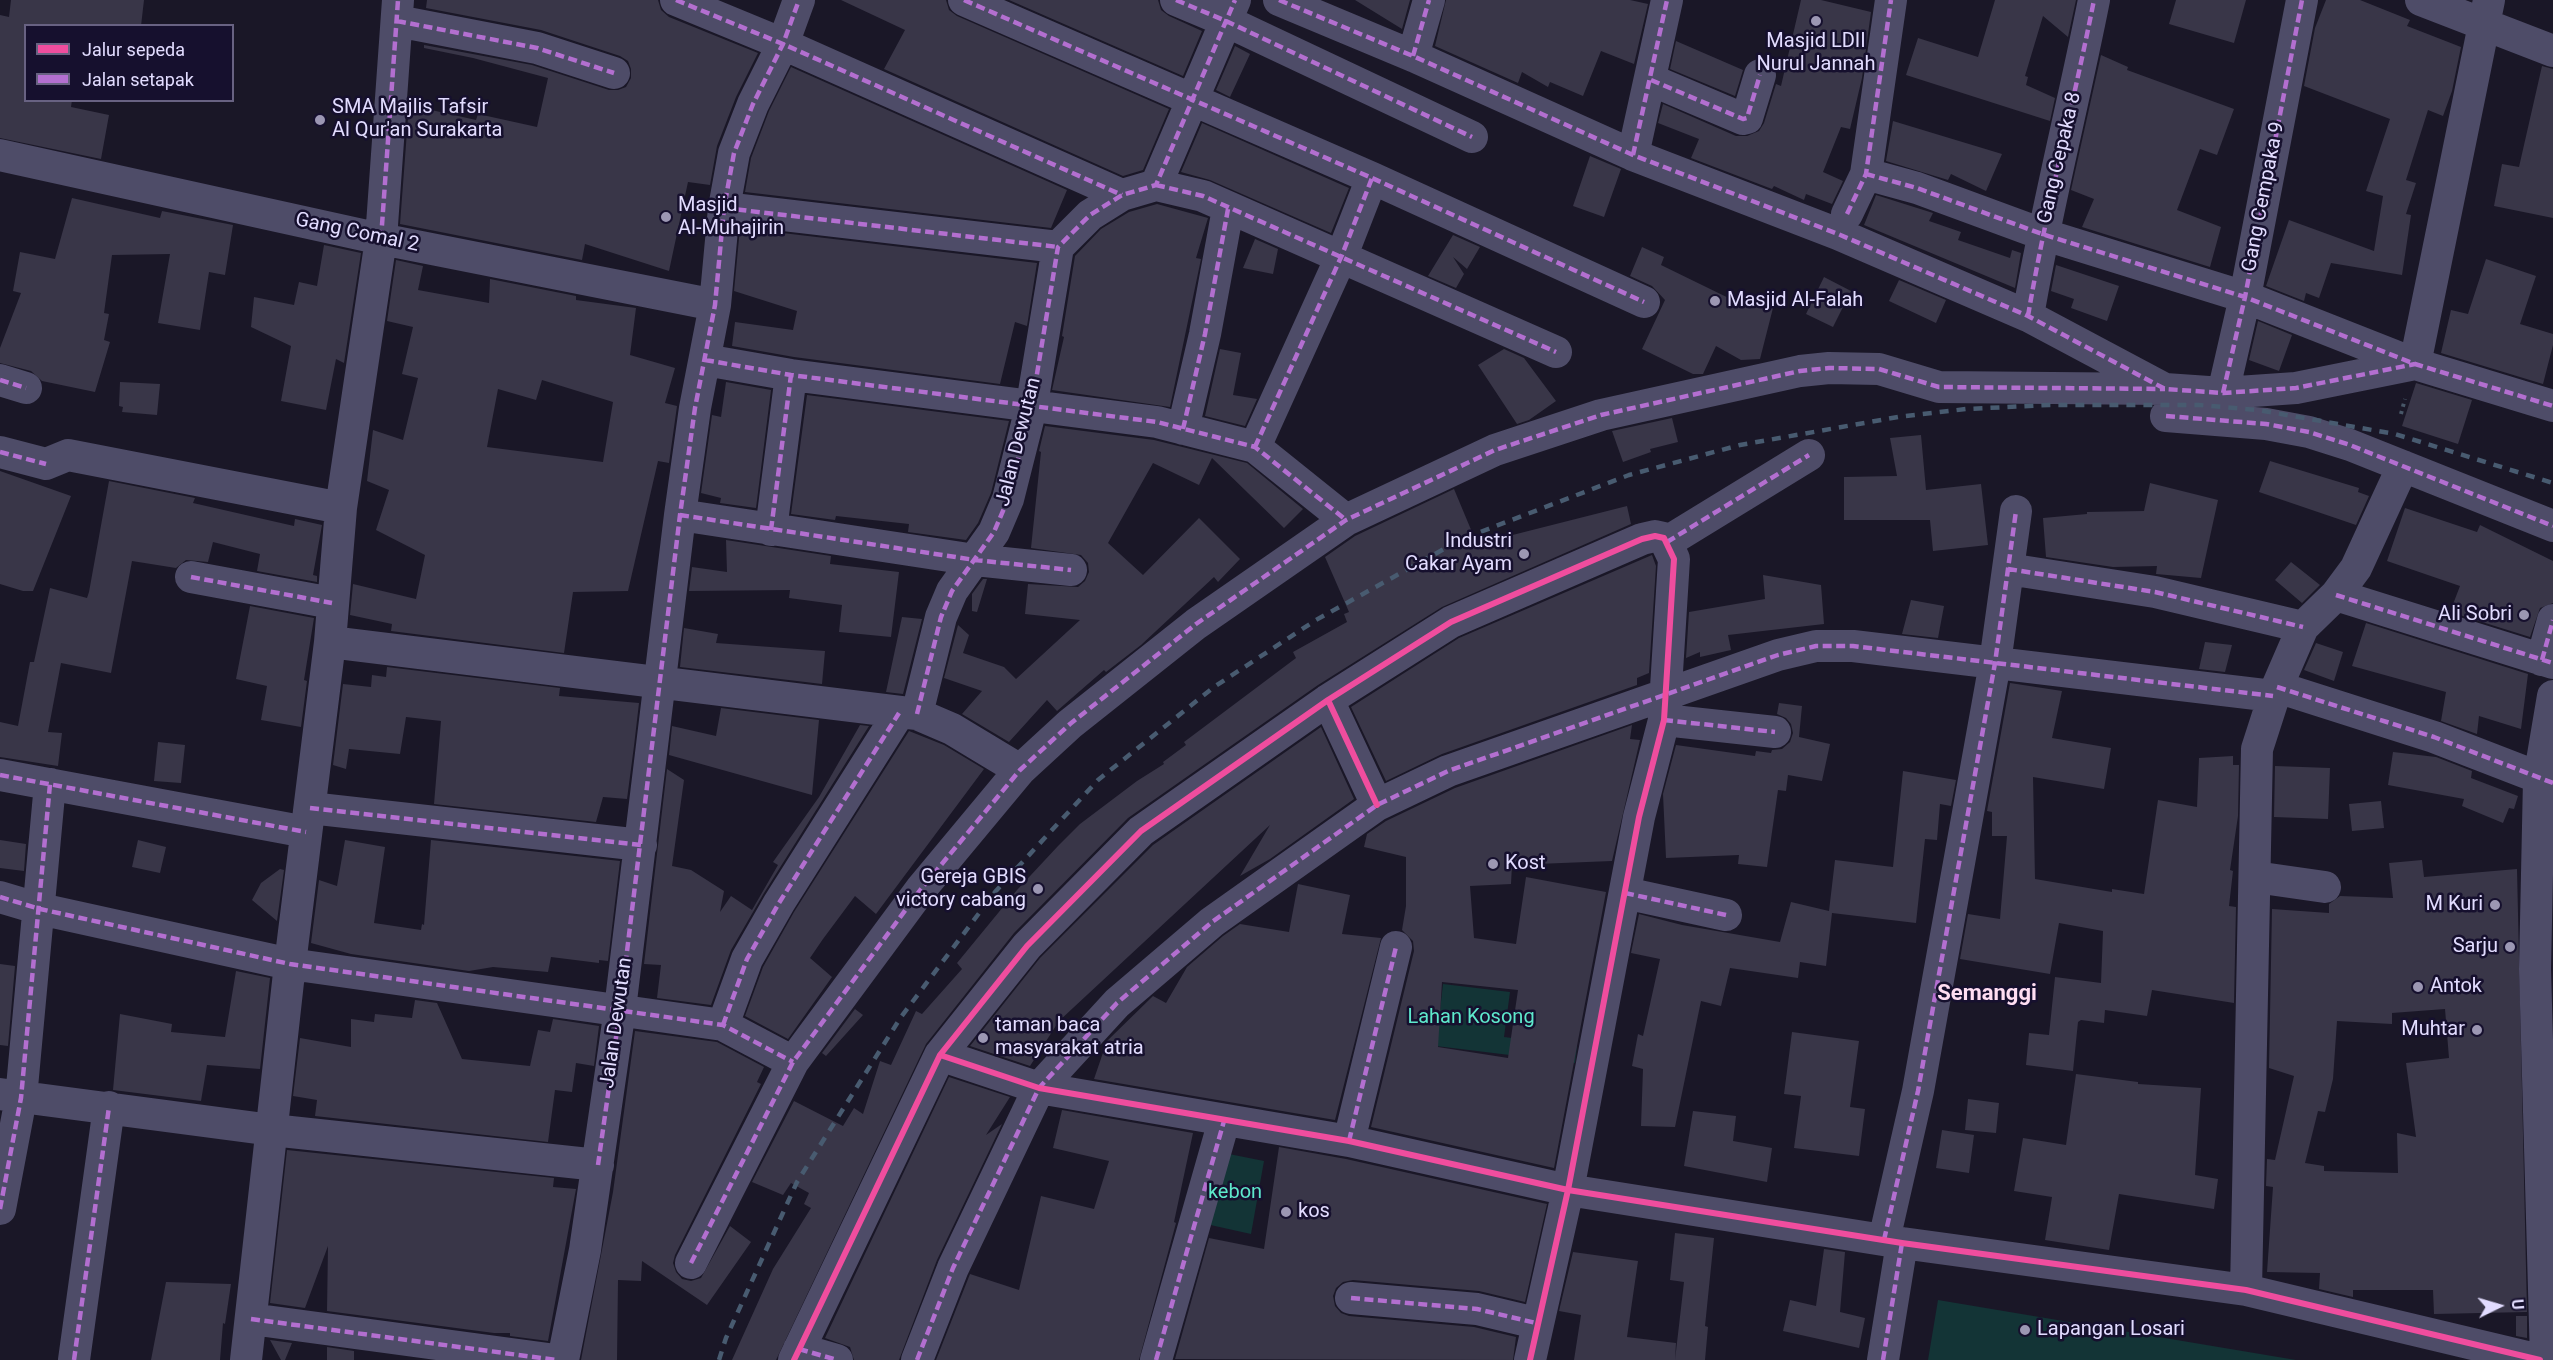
<!DOCTYPE html>
<style>
body{margin:0}
#map{position:relative;width:2553px;height:1360px;overflow:hidden;background:#1a1727;font-family:Roboto,sans-serif}
canvas{display:block}
.legend{position:absolute;left:24px;top:24px;width:210px;height:78px;box-sizing:border-box;background:#16102e;border:2px solid #686282;margin:0;padding:8px 10px;list-style:none;font-size:18px;color:#e2dcff}
.legend li{display:flex;align-items:center;gap:12px;height:30px}
.legend b{width:30px;border:2px solid #686282}
.north{position:absolute;left:2469px;top:1276px;width:60px;height:60px;-webkit-text-stroke:4px #16102e;paint-order:stroke;rotate:85deg;font-size:16px;font-weight:700;line-height:24px;text-align:center;color:#e2dcff}
.north::after{content:'';display:block;margin:auto;width:21px;height:27px;background:#e2dcff;clip-path:polygon(50% 0,100% 100%,50% 72%,0 100%)}
</style>
<div id="map">
<canvas width="2553" height="1360"></canvas>
<ul class="legend">
<li><b style="height:8px;background:#ef4d9e"></b>Jalur sepeda</li>
<li><b style="height:8px;background:#b36fd0"></b>Jalan setapak</li>
</ul>
<div class="north">U</div>
</div>
<script>
const ctx = document.querySelector('canvas').getContext('2d');
ctx.lineJoin = 'round';
function fill(path, color) { ctx.fillStyle = color; ctx.fill(path, 'evenodd'); }
function stroke(path, color, width, dash) { ctx.strokeStyle = color; ctx.lineWidth = width; ctx.lineCap = dash ? 'butt' : 'round'; ctx.setLineDash(dash || []); ctx.stroke(path); }
function label(font, color, halo, rows, align = 'center') {
  ctx.font = font + ' Roboto,sans-serif'; ctx.lineWidth = 5; ctx.setLineDash([]); ctx.textBaseline = 'middle'; ctx.strokeStyle = halo; ctx.fillStyle = color; for (const [text, x, y, turn = 0] of rows) {
    ctx.save(); ctx.translate(x, y); ctx.rotate((+turn || 0) * Math.PI / 180); ctx.textAlign = isNaN(turn) ? turn : align; if (halo) ctx.strokeText(text, 0, 0); ctx.fillText(text, 0, 0); ctx.restore();
  }
}
fill(new Path2D(`
 M1443 984 1510 992 1504 1037 1577 1046 1575 1063 1436 1046Z
 M1219 1152 1264 1161 1251 1234 1206 1224Z
 M1938 1300 2296 1360H1928Z`), '#133436');
fill(new Path2D(`
 M11 0H144L141 26H26V100H72L71 107 109 115 101 159 0 138V15L9 17Z
 M427 0H658L661 10 669 17 758 53 736 97 717 146 710 185 688 182 669 271 585 244 582 260 400 224 409 105 476 120 478 114 537 127 548 78 473 58 424 48V45L532 65 609 90H618L626 87 631 78V69L628 61 620 56 541 30 426 8Z
 M841 0H946L949 10 957 16 1169 109 1143 170 1123 176 884 69 905 30Z
 M1009 0H1158L1161 10 1169 16 1202 31 1183 76Z
 M1355 0H1410L1402 29Z
 M1446 0H1630L1648 4 1634 64 1601 51 1583 96 1550 82 1548 87 1522 72 1518 83 1435 46Z
 M1801 0H1821L1871 12 1862 78 1850 129 1841 127 1823 172 1843 181 1832 204 1806 194 1804 200 1774 186 1772 189 1691 158 1699 139 1658 123 1663 104 1736 136H1747L1759 131 1764 123 1776 84 1781 86Z
 M1995 0H2076L2068 37 2043 16 2025 76 2028 77 2026 85 2055 98 2050 121 1906 75 1918 38 1978 57Z
 M2176 0H2246L2234 43 2169 24Z
 M2326 0H2360L2410 20 2407 26 2461 47 2452 91 2443 116 2428 110 2406 180 2416 183 2406 214 2411 215 2402 275 2331 263 2319 298 2306 293 2304 301 2266 286 2289 220 2374 251 2383 196 2366 191 2390 119 2304 86 2315 28Z
 M1676 41 1743 70 1735 96 1670 69Z
 M1235 46 1250 54 1230 97 1216 90Z
 M2101 55 2128 67 2127 70 2234 109 2217 155 2200 149 2177 210 2221 227 2210 267 2082 227 2094 199 2071 190Z
 M2542 66 2553 69V218L2494 206 2502 164 2519 167Z
 M791 67 1067 190 1051 228 745 192 751 158 769 111Z
 M1893 121 2002 154 1986 191 1951 174 1948 180 1886 161Z
 M1202 123 1349 188 1331 233 1210 180 1181 172Z
 M1590 156 1621 169 1604 217 1573 206Z
 M1876 195 1933 213 1929 221 1961 232 1958 240 2010 258 2012 250 2021 253 2015 288 1864 225Z
 M72 198 160 218 162 211 233 225 225 275 209 272 200 330 158 323 170 254 112 255 104 313 109 314 104 340 110 342 95 392 42 381 31 371 0 363V348L21 293 13 291 20 252 55 259Z
 M1157 204 1208 218 1196 258 1201 259 1170 407 1052 390 1064 337 1062 336 1075 256 1101 229 1129 212Z
 M740 228 1037 263 1027 326 1015 322 1000 384 794 357 732 346 735 322 793 330 797 311 734 291Z
 M1453 235 1480 247 1467 269 1453 257 1464 274 1456 288 1428 276Z
 M1255 239 1278 249 1273 274 1243 268Z
 M324 245 361 253 344 363 336 359 326 410 281 401 291 346 251 327 254 297 294 305 299 282 317 286Z
 M1642 247 1664 257 1661 265 1745 306 1748 299 1773 308 1760 359 1741 360 1716 346 1703 374H1693L1642 349 1665 300 1652 286 1630 276Z
 M2486 259 2536 276 2520 324 2553 334V345L2543 384 2441 353 2451 310 2468 314Z
 M396 260 423 266 418 290 489 303 490 279 576 296V300L636 308 630 355 675 368 665 403 677 406 669 463 658 461 628 591 573 592 564 653 391 631 392 624 350 615 353 584 416 599 425 555 376 530 389 490 367 481 373 430 403 440 418 378 402 374 413 327 387 321ZM542 380 613 402 603 462 487 447 498 389 536 400Z
 M2056 265 2119 286 2107 321 2071 308 2074 299 2051 291Z
 M1824 277 1851 291 1833 327 1806 314Z
 M1899 280 1946 300 1936 323 1889 301Z
 M2258 321 2292 335 2279 371 2249 360Z
 M1220 349 1241 353 1233 395 1257 399 1245 426 1205 416Z
 M1504 349 1524 358 1556 401 1529 420 1517 424 1478 365Z
 M120 382 160 384 157 415 122 412 123 407 119 406Z
 M726 382 771 390 756 508 720 503 721 498 701 493 712 415 721 417Z
 M2416 383 2472 400 2458 444 2402 426Z
 M807 395 1009 421 991 493 978 523 966 540 908 532 909 524 836 516 835 520 791 514Z
 M1672 418 1678 442 1650 449 1651 452 1623 462 1612 431Z
 M1045 426 1154 440 1247 463 1303 509 1284 528 1212 458 1199 485 1153 463 1108 543 1143 575 1199 518 1240 559 1218 582 1214 577 1141 645 1106 672 1104 670 1057 711 1047 700 1009 742 962 714 982 691 944 678 958 625 969 635 963 653 1004 667 1016 679 1080 620 1025 614 1028 584 1078 587 1085 581 1089 572 1088 563 1081 555 1031 548 1041 452 1039 451Z
 M1921 435 1926 490 1981 484 1988 545 1933 551 1930 520H1844V477L1897 476 1890 438Z
 M2270 461 2359 488 2358 492 2369 496 2356 525 2259 492Z
 M0 471 71 496 33 591H23L0 584Z
 M109 481 195 498 193 503 294 526 295 519 322 525 313 575 317 576V582L257 571 260 554 213 542 208 562 186 560 176 568 132 561 111 673 61 663 48 732 62 733 58 766 0 757V722L18 726 30 662H34L50 588 87 598 89 592Z
 M2150 483 2218 500 2201 578 2156 574 2157 566 2113 567 2046 557 2043 518 2087 514V512L2144 511Z
 M1454 489 1477 544 1627 506 1631 524 1442 607 1318 685 1128 818 1014 933 926 1044 776 1360H732L773 1269 811 1208 804 1204 809 1193 791 1183 783 1195 752 1182 794 1101 843 1126 854 1108 863 1114 880 1061 891 1065 916 1011 922 1014 962 969 957 963 1017 890 1058 846 1080 824 1137 781 1164 764 1163 762 1186 745 1184 742 1296 658 1293 652 1347 622 1344 614 1349 612 1325 557 1355 536Z
 M2405 508 2477 532 2480 525 2553 561V603L2540 608 2530 637 2450 612 2460 586 2387 561Z
 M726 540 831 556 830 564 899 572 891 637 839 632 842 605 789 598 790 590 689 591 692 567 727 572Z
 M1652 555 1656 566 1649 673 1637 678V685L1442 754 1386 781 1351 707 1459 638Z
 M2291 562 2320 585 2302 603 2275 580Z
 M1763 575 1821 585 1824 624 1728 635 1731 650 1700 657V652L1686 658 1689 612 1765 599Z
 M983 579H987L977 612 972 611V594Z
 M1911 600 1944 606 1938 638 1902 634Z
 M250 606 314 618 304 680 307 681 301 727 261 720 267 686 236 679Z
 M902 617 922 619 903 694 886 692Z
 M2366 623 2528 674 2521 729 2479 716 2477 734 2441 721 2446 692 2352 666Z
 M684 628 718 634 716 643 825 651 822 684 680 667Z
 M2205 642 2232 645 2225 672 2199 669Z
 M2316 643 2343 652 2334 681 2304 670Z
 M387 667 560 688 559 696 639 703 634 746 631 745 634 746 627 799 603 797 596 822 434 804 441 721 406 717 400 754 349 749 346 769 333 765 343 684 371 687 372 675 386 677Z
 M2010 683 2062 691 2052 738 2111 748 2104 789 2033 777 2035 879 2112 892V889L2144 894 2158 800 2197 807 2199 758 2233 756V765H2239L2238 816 2230 870 2233 871 2229 906 2236 907 2234 1003 2152 990 2147 1016 2105 1010 2104 1023 2081 1020 2078 1022 2073 1071 2026 1065 2029 1033 2049 1035 2055 977 2101 983 2103 931 2059 923 2050 974 1960 959 1968 914 2000 919 2007 836H1992V812L1987 811Z
 M1779 703 1802 706 1799 737 1830 744 1822 781 1788 775 1786 791 1778 790 1767 867 1738 864 1739 855 1666 858 1663 794 1676 745 1755 756 1756 751 1771 753 1772 750 1782 749 1790 742 1793 733 1791 724 1786 718 1777 714Z
 M721 708 819 720 812 795 669 755 672 726 716 736Z
 M860 725 869 726 764 893 731 950 711 1005 657 998 661 965 644 964 667 769 684 780 672 866 691 870 724 891 720 912 731 896 752 910 778 865 773 862 819 797Z
 M1632 725 1630 739 1640 740 1612 861 1512 865 1511 884 1470 886 1474 938 1516 944 1526 877 1606 892 1554 1168 1371 1127 1414 951 1413 941 1402 930 1406 906V857L1364 847 1367 834 1386 821 1455 788ZM1442 982 1518 990 1508 1058 1438 1047Z
 M1321 727 1354 799 1270 859 1240 876 1270 825 1059 1021 1030 1066 970 1046 1040 958 1153 845Z
 M909 731 944 745 984 769 876 914 855 896 823 939 810 958 832 977 788 1039 745 1016 763 967 794 912Z
 M158 742 185 745 181 783 154 781Z
 M2393 752 2436 757 2472 771 2471 778 2518 796 2514 809 2509 808 2503 823 2462 806 2464 799 2388 785Z
 M2275 766 2330 768 2328 819 2274 817Z
 M1903 771 1956 780 1951 806 1940 804 1937 840 1925 839 1916 923 1832 913 1826 966 1800 962 1798 978 1730 968 1721 1006 1701 1001 1675 1127 1641 1126 1643 1069 1632 1066 1638 1034 1643 1036 1660 959 1631 953 1639 914 1682 925 1780 942 1791 902 1829 911 1835 860 1893 867Z
 M2381 801 2384 828 2352 831 2349 804Z
 M0 840 26 844 24 871 0 868Z
 M138 840 166 847 160 873 132 867Z
 M345 840 385 847 374 923 421 930 422 924 424 925 431 840 620 861 608 961 599 960V963L551 957 548 972 493 967 469 971 351 954 311 943 319 880 337 886Z
 M2422 860 2424 877 2517 869 2527 1312 2434 1314 2433 1290H2353V1297L2319 1289 2320 1273 2267 1272 2273 1187 2266 1186 2267 1159 2275 1160 2294 1076 2269 1068 2272 909 2329 913V904L2340 896 2393 898 2389 863ZM2445 1009 2449 1058 2406 1063 2416 1137 2397 1133 2398 1173 2324 1171V1166L2305 1163 2318 1111 2325 1112 2333 1079 2337 1021 2392 1024V1013Z
 M280 869 284 870 277 921 252 900 261 883Z
 M1298 884 1350 895 1342 934 1381 938 1335 1120 1094 1079 1107 1041 1153 996 1166 1003 1187 967 1223 936 1240 924 1289 932Z
 M0 964 15 966 8 1046 0 1045Z
 M236 971 270 978 260 1069 207 1065 201 1101 113 1090 120 1014 172 1024 171 1032 225 1037Z
 M415 1000 437 1003 462 1059 530 1066 538 1030 550 1032 553 1019 599 1026 594 1066 576 1063 572 1092 555 1090 548 1142 315 1116 317 1100 293 1096 300 1038 351 1047V1019L374 1022 375 1014 412 1018Z
 M855 1009 863 1015 826 1056 822 1053Z
 M635 1031 717 1042 764 1067 757 1082 761 1084 675 1255 673 1263 676 1272 682 1279 691 1281 701 1278 730 1226 751 1242 707 1305 642 1261 641 1281 618 1280 617 1360H581L613 1192Z
 M1792 1032 1859 1041 1850 1107 1865 1109 1859 1156 1794 1148 1801 1096 1784 1094Z
 M2076 1074 2138 1082V1084L2201 1088 2195 1175 2218 1179 2214 1209 2119 1194 2109 1250 2045 1240 2052 1197 2014 1191 2023 1138 2066 1145Z
 M949 1077 1010 1097 986 1135 1002 1124 937 1260 899 1360H854L850 1347 825 1338Z
 M1968 1099 1999 1103 1996 1133 1965 1130Z
 M1062 1110 1193 1133 1174 1222 1176 1223 1139 1360H936L970 1274 1019 1290 1041 1196 1094 1209 1109 1161 1053 1148Z
 M1693 1111 1736 1116 1733 1141 1772 1148 1767 1182 1684 1166Z
 M1942 1130 1974 1135 1969 1173 1936 1168Z
 M1279 1147 1346 1159 1547 1204 1525 1302 1479 1291 1353 1280 1343 1282 1336 1288 1333 1296 1335 1306 1341 1313 1349 1316 1474 1327 1516 1337 1513 1360 1175 1359 1209 1238 1264 1249Z
 M287 1150 554 1178 553 1187 576 1189 548 1341 510 1336V1333H494L327 1311 328 1246 305 1308 270 1303Z
 M1675 1233 1714 1238 1705 1326 1708 1327 1705 1360H1675L1684 1282 1670 1280Z
 M1824 1249 1845 1252 1840 1312 1865 1318 1859 1348 1783 1331 1790 1300 1816 1306Z
 M1573 1252 1638 1261 1627 1337 1676 1343 1675 1360H1574L1581 1315 1559 1311Z
 M166 1282 231 1284 225 1324 223 1323 220 1360H151Z
 M2516 1316H2527V1338L2516 1336Z
 M270 1340 292 1343 285 1360H281Z
 M327 1347 354 1351V1360H327Z`), '#393648');
stroke(new Path2D(`
 M2401 414 2405 399`), '#485768', 4, [3, 4.5]);
stroke(new Path2D(`
 M676 0 783 44 1122 195
 M964 0 1372 178 1644 302
 M1176 0 1226 21 1472 137
 M1279 0 1413 56 1633 155 1838 234 2028 316 2165 389 2223 393 2296 388 2415 364
 M2421 0 2553 51
 M397 21 537 48 614 73
 M1413 56 1429 0
 M1651 80 1743 119 1747 118 1760 75
 M0 155 381 239 715 305
 M1633 155 1667 0
 M1866 174 1917 188 2042 234 2245 297 2415 364 2553 406
 M1156 185 1203 196 1556 352
 M724 208 1058 247
 M1847 214 1866 174 1891 0
 M2028 316C2046 210 2073 106 2094 0
 M705 360 791 375 1157 422 1255 447 1346 520
 M2415 364 2489 0
 M0 380 26 388
 M2223 393 2245 297 2302 0
 M2166 416 2266 424 2309 432 2350 445 2553 526
 M1183 429 1205 334 1228 209
 M1255 447 1342 255 1372 178
 M0 452 46 464 68 455 341 508
 M680 515 975 560 1071 570
 M771 530 791 375
 M1667 542 1809 455
 M2008 569 2155 592 2303 627
 M191 577 332 603
 M2336 595 2553 663
 M330 642 917 714 952 729 1020 770
 M2542 660 2553 620
 M2277 687 2434 737 2553 783
 M1328 700 1377 805
 M917 714 941 617 952 591 994 532 1008 499 1032 404 1058 247 1090 215 1122 195 1156 185 1235 0
 M1664 720 1775 732
 M0 775 306 832
 M310 808 641 845
 M2255 877 2325 887
 M1625 893 1726 915
 M0 897 40 909 290 964 723 1025 793 1062
 M723 1025 747 959 779 903 899 713
 M940 1055 1039 1088 1349 1141 1568 1190 1902 1243 2246 1290 2540 1360
 M0 1094 272 1130 598 1165
 M1349 1141 1396 947
 M0 1209 21 1098 50 784
 M1884 1240 1918 1091 1995 663 2016 511
 M691 1263 793 1062 921 889 1020 770 1070 724 1196 624 1346 520 1495 450 1601 415 1800 371 1829 368 1879 369 1939 387 2165 389
 M2246 1290 2257 749 2277 687 2303 627 2336 595 2356 568 2403 466
 M1351 1298 1477 1309 1536 1323
 M251 1319 556 1360
 M799 1349 837 1360
 M74 1360 109 1107
 M246 1360 290 964 330 642 341 508 381 239 398 0
 M563 1360 585 1250 620 1009 680 515 695 408 715 305 724 208 734 153 753 104 783 44 799 0
 M794 1360 940 1055 1027 946 1141 831 1328 700 1451 622 1642 539 1655 536 1664 538 1674 559 1664 720 1639 817 1568 1190 1530 1360
 M917 1360 953 1268 1039 1088 1117 1003 1212 922 1377 805 1448 771 1778 655 1816 646H1853L2273 696
 M1156 1360 1224 1121
 M1883 1360 1902 1243
 M2546 1360 2535 969 2539 779 2553 696`), '#4e4c68', 32);
stroke(new Path2D(`
 M719 1360 726 1338 797 1182 901 1017 995 892 1098 780 1214 687 1316 620 1462 539 1629 475 1740 445 1898 417 1966 409 2049 405H2199L2258 410 2395 434 2553 483`), '#485b70', 4.5, [9, 8]);
stroke(new Path2D(`
 M676 0 783 44 1122 195
 M964 0 1372 178 1644 302
 M1176 0 1226 21 1472 137
 M1279 0 1413 56 1633 155 1838 234 2028 316 2165 389 2223 393 2296 388 2415 364
 M397 21 537 48 614 73
 M1413 56 1429 0
 M1651 80 1743 119 1747 118 1760 75
 M1633 155 1667 0
 M1866 174 1917 188 2042 234 2245 297 2415 364 2553 406
 M1156 185 1203 196 1556 352
 M724 208 1058 247
 M1847 214 1866 174 1891 0
 M381 239 398 0
 M2028 316C2046 210 2073 106 2094 0
 M705 360 791 375 1157 422 1255 447 1346 520
 M0 380 26 388
 M2223 393 2245 297 2302 0
 M2166 416 2266 424 2309 432 2350 445 2553 526
 M1183 429 1205 334 1228 209
 M1255 447 1342 255 1372 178
 M0 452 46 464
 M680 515 975 560 1071 570
 M771 530 791 375
 M1667 542 1809 455
 M2008 569 2155 592 2303 627
 M191 577 332 603
 M2336 595 2553 663
 M2542 660 2553 620
 M2277 687 2434 737 2553 783
 M917 714 941 617 952 591 994 532 1008 499 1032 404 1058 247 1090 215 1122 195 1156 185 1235 0
 M1664 720 1775 732
 M0 775 306 832
 M310 808 641 845
 M1625 893 1726 915
 M0 897 40 909 290 964 723 1025 793 1062
 M723 1025 747 959 779 903 899 713
 M1349 1141 1396 947
 M598 1165 620 1009 680 515 695 408 715 305 724 208 734 153 753 104 783 44 799 0
 M0 1209 21 1098 50 784
 M1884 1240 1918 1091 1995 663 2016 511
 M691 1263 793 1062 921 889 1020 770 1070 724 1196 624 1346 520 1495 450 1601 415 1800 371 1829 368 1879 369 1939 387 2165 389
 M1351 1298 1477 1309 1536 1323
 M251 1319 556 1360
 M799 1349 837 1360
 M74 1360 109 1107
 M917 1360 953 1268 1039 1088 1117 1003 1212 922 1377 805 1448 771 1778 655 1816 646H1853L2273 696
 M1156 1360 1224 1121
 M1883 1360 1902 1243`), '#b36fd0', 4.5, [9, 4.5]);
stroke(new Path2D(`
 M1328 700 1377 805
 M940 1055 1039 1088 1349 1141 1568 1190 1902 1243 2246 1290 2540 1360
 M794 1360 940 1055 1027 946 1141 831 1328 700 1451 622 1642 539 1655 536 1664 538 1674 559 1664 720 1639 817 1568 1190 1530 1360`), '#ef4d9e', 6);
for (const [x, y, r, color] of [
 [1816,21,6,"#9c97b3"],
 [320,120,6,"#9c97b3"],
 [666,217,6,"#9c97b3"],
 [1715,301,6,"#9c97b3"],
 [1524,554,6,"#9c97b3"],
 [2524,615,6,"#9c97b3"],
 [1493,864,6,"#9c97b3"],
 [1038,889,6,"#9c97b3"],
 [2495,905,6,"#9c97b3"],
 [2510,947,6,"#9c97b3"],
 [2418,987,6,"#9c97b3"],
 [2477,1030,6,"#9c97b3"],
 [983,1038,6,"#9c97b3"],
 [1286,1212,6,"#9c97b3"],
 [2025,1330,6,"#9c97b3"]
]) { const dot = new Path2D(); dot.arc(x, y, r, 0, 2 * Math.PI); ctx.fillStyle = color; ctx.fill(dot); stroke(dot, '#16102e', 2); }
label('20px', '#e2dcff', '#16102e', [
 ["Masjid LDII",1816,42,"center"],
 ["Nurul Jannah",1816,65,"center"],
 ["SMA Majlis Tafsir",332,108],
 ["Al Qur'an Surakarta",332,131],
 ["Masjid",678,206],
 ["Al-Muhajirin",678,229],
 ["Masjid Al-Falah",1727,301],
 ["Industri",1512,542,"right"],
 ["Cakar Ayam",1512,565,"right"],
 ["Ali Sobri",2512,615,"right"],
 ["Kost",1505,864],
 ["Gereja GBIS",1026,878,"right"],
 ["victory cabang",1026,901,"right"],
 ["M Kuri",2483,905,"right"],
 ["Sarju",2498,947,"right"],
 ["Antok",2430,987],
 ["taman baca",995,1026],
 ["masyarakat atria",995,1049],
 ["Muhtar",2465,1030,"right"],
 ["kos",1298,1212],
 ["Lapangan Losari",2037,1330]
], 'left');
label('20px', '#e2dcff', '#16102e', [
 ["Gang Cepaka 8",2060,158,-77],
 ["Gang Cempaka 9",2264,197,-79],
 ["Gang Comal 2",357,233,12],
 ["Jalan Dewutan",1019,442,-76],
 ["Jalan Dewutan",617,1023,-82]
]);
label('20px', '#5ee9cc', '#16102e', [
 ["Lahan Kosong",1471,1018],
 ["kebon",1235,1193]
]);
label('bold 22px', '#ffdef2', '#16102e', [
 ["Semanggi",1987,994]
]);
</script>
